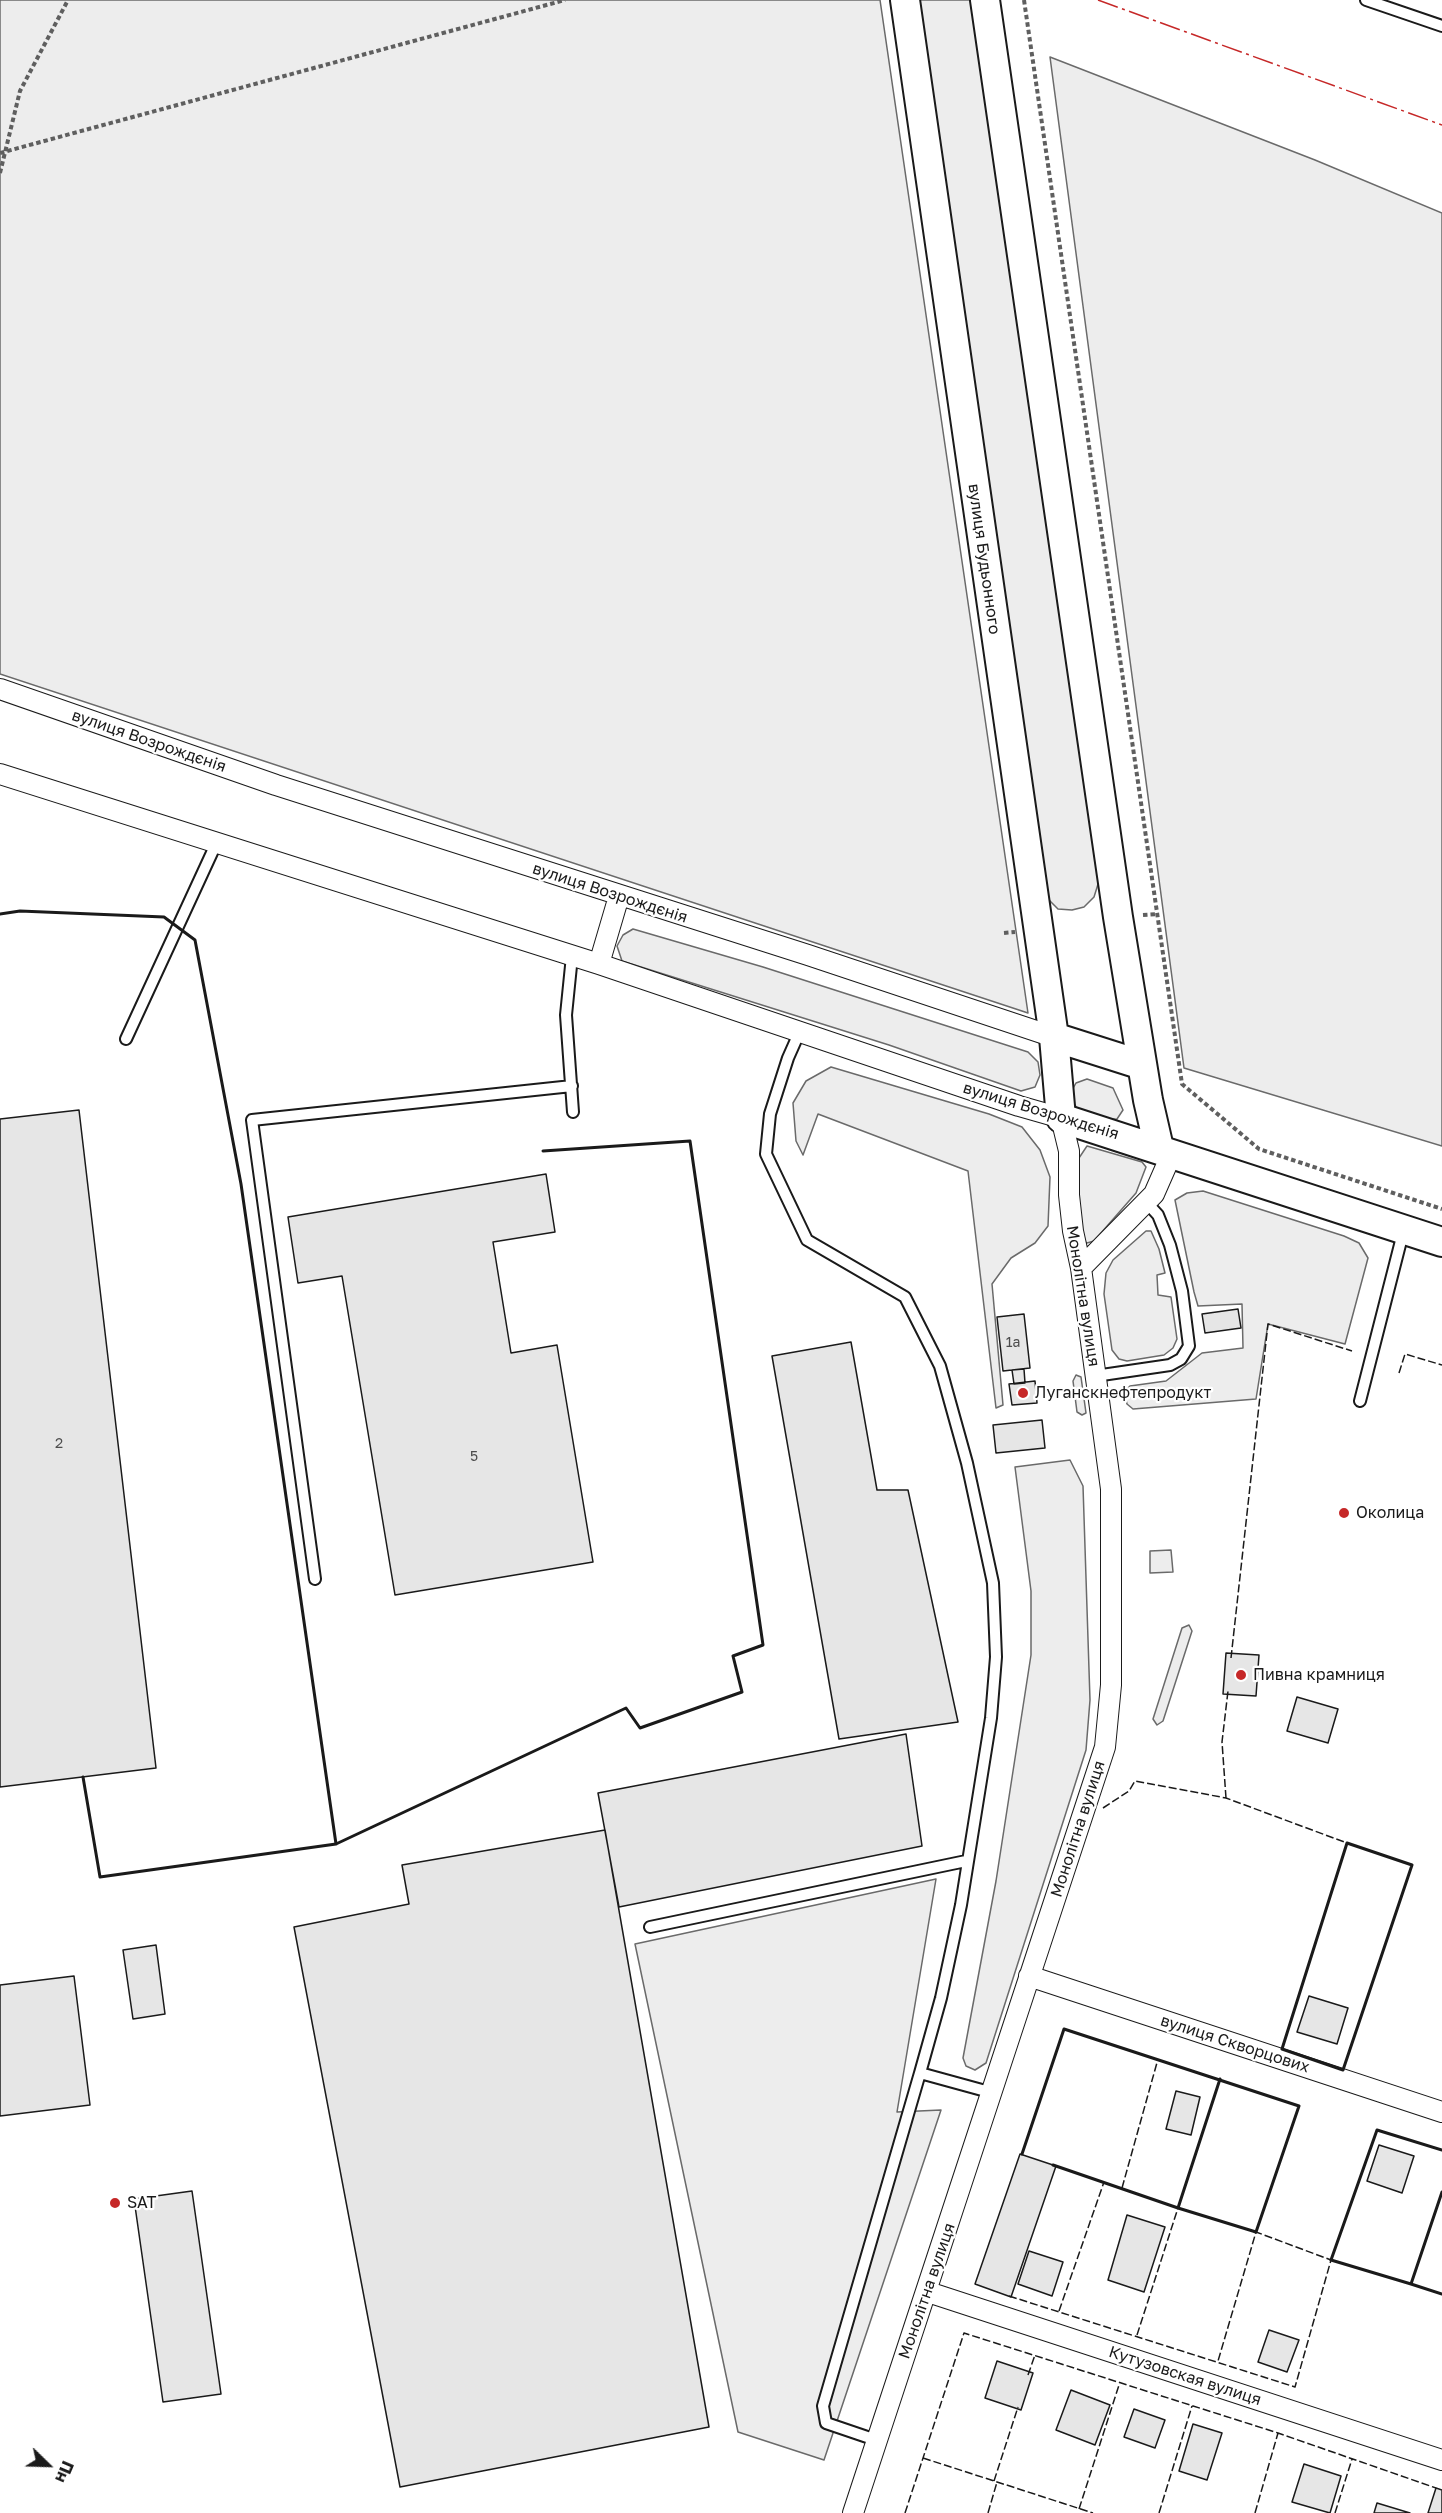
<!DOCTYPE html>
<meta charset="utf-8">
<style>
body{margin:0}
#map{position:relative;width:1442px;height:2513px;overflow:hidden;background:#fff;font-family:"Golos Text",sans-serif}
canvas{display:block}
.north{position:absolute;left:18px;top:2435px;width:60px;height:60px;-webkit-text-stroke:4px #fff;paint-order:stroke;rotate:113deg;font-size:16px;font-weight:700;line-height:24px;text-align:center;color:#1a1a1a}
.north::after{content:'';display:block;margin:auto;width:21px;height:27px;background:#1a1a1a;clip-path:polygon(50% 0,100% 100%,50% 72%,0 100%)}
</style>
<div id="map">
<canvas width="1442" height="2513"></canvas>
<div class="north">Пн</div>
</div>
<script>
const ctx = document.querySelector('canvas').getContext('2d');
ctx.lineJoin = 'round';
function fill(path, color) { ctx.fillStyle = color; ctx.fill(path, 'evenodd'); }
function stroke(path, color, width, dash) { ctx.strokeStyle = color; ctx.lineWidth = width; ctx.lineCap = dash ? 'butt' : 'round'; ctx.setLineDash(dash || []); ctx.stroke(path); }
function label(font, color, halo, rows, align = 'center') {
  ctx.font = font + ' "Golos Text",sans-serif'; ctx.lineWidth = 4.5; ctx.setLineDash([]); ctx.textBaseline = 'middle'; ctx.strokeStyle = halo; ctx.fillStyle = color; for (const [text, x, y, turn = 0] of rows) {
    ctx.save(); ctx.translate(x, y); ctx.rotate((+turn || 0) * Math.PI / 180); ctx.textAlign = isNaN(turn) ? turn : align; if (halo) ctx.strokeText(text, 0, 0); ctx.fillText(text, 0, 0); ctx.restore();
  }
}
const built = new Path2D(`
 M0 0H880L1028 1013 0 674Z
 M917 0H972L1099 881 1094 897 1084 907 1072 910 1058 909 1045 896Z
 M1050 57 1315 160 1442 213V1146L1184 1068Z
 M633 929 763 967 1028 1052 1038 1062 1040 1075 1035 1087 1021 1091 889 1045 622 961 617 946 623 935Z
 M831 1067 989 1114 1022 1127 1040 1150 1050 1177 1048 1226 1035 1243 1011 1258 992 1284 1003 1405 996 1408 968 1171 818 1114 803 1155 796 1141 793 1103 806 1081Z
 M1087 1079 1113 1088 1123 1110 1117 1119 1102 1120 1079 1111 1072 1101 1071 1092 1076 1083Z
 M1087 1146 1142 1162 1146 1167 1136 1193 1094 1241 1087 1243 1081 1240 1075 1164Z
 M1203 1191 1344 1236 1359 1243 1368 1258 1345 1344 1268 1324 1256 1399 1133 1409 1127 1404 1124 1392 1130 1386 1166 1381 1202 1353 1243 1348 1242 1304 1198 1306 1194 1292 1175 1200 1187 1193Z
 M1146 1231H1151L1159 1249 1165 1273 1157 1275 1158 1295 1171 1297 1177 1339 1173 1348 1164 1355 1127 1361 1119 1359 1112 1350 1104 1294 1106 1273 1113 1260Z
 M1076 1375 1081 1377 1086 1413 1082 1415 1077 1412 1073 1381Z
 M1070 1460 1083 1486 1090 1700 1086 1750 986 2063 975 2070 966 2066 963 2058 996 1881 1031 1655V1591L1015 1467Z
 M1171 1550 1173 1572 1150 1573V1551Z
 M1189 1625 1192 1631 1163 1721 1157 1725 1153 1719 1182 1628Z
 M936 1879 897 2112 941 2110 824 2460 738 2432 635 1944Z`);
fill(built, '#ededed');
stroke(built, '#6a6a6a', 1.5);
const building = new Path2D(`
 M79 1110 156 1768 0 1787V1119Z
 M546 1174 555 1232 493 1242 511 1353 557 1345 593 1562 395 1595 342 1276 298 1283 288 1217Z
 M1238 1309 1241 1328 1205 1333 1202 1314Z
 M1024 1314 1030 1368 1003 1371 997 1317Z
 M851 1342 877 1490H908L958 1722 839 1739 772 1356Z
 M1024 1369 1025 1383 1014 1384 1012 1370Z
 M1035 1381 1037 1403 1012 1405 1009 1384Z
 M1042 1420 1045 1448 996 1453 993 1425Z
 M1226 1653 1259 1655 1256 1696 1223 1694Z
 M1297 1697 1338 1709 1328 1743 1287 1731Z
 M906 1734 922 1846 619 1907 598 1793Z
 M605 1830 709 2427 400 2487 294 1927 409 1904 402 1865Z
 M156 1945 165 2014 133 2019 123 1950Z
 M74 1976 90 2105 0 2116V1985Z
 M1309 1996 1348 2008 1337 2044 1297 2032Z
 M1176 2091 1200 2097 1191 2135 1166 2129Z
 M1379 2145 1414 2156 1402 2193 1367 2181Z
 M1020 2154 1056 2166 1011 2297 975 2284Z
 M192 2191 221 2394 163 2402 134 2199Z
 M1127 2215 1165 2227 1144 2292 1108 2280Z
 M1029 2251 1063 2262 1052 2296 1018 2284Z
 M1269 2330 1299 2340 1287 2372 1258 2362Z
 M997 2361 1033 2373 1021 2410 985 2398Z
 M1071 2390 1110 2405 1095 2445 1056 2430Z
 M1134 2409 1165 2420 1155 2448 1124 2437Z
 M1193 2424 1222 2433 1207 2480 1179 2471Z
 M1304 2464 1341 2476 1330 2513 1292 2502Z
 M1436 2488 1442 2490V2513H1428Z
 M1377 2503 1410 2513H1374Z`);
fill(building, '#e6e6e6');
stroke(building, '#1a1a1a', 1.5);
const service = new Path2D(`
 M1366 0 1442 26
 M572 956 566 1015 573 1112
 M800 1031 788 1058 770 1114 766 1154 807 1240 905 1297 940 1366 967 1463 993 1583 996 1657 991 1718 961 1905 941 1998 920 2073 993 2093
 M126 1039 216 844
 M1095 1376 1170 1365 1181 1359 1189 1346 1182 1291 1170 1245 1158 1215 1147 1203
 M1360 1401 1404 1229
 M315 1579 252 1120 572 1086
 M650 1927 966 1861
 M876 2440 826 2423 823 2406 920 2073`);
const minor = new Path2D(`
 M0 689 276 785 808 955 1054 1037
 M0 774 599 964 1019 1106 1061 1118 1069 1151V1195L1073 1231 1081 1268 1111 1489V1685L1105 1747 853 2513
 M599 964 619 896
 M1081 1268 1154 1194 1172 1153
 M1029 1976 1442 2112
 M928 2292 1442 2460`);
const secondary = new Path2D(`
 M905 0 1054 1037 1061 1118 1442 1242
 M985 0 1118 917 1148 1100 1159 1148
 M1054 1037 1142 1065`);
stroke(service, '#1a1a1a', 14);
stroke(minor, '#1a1a1a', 22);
stroke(secondary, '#1a1a1a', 32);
stroke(new Path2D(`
 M1024 0 1182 1084 1259 1149 1442 1209
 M0 153 565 0
 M0 173 20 91 68 0
 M1143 915 1157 914
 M1004 933 1015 932`), '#5f5f5f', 4, [4.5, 3]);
stroke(service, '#fff', 10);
stroke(minor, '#fff', 20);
stroke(secondary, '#fff', 28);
stroke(new Path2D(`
 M1399 1373 1405 1354 1442 1365
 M1231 1658 1268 1324 1352 1351
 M1226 1798 1222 1742 1228 1691
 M1103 1808 1129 1791 1135 1781 1226 1798 1347 1843
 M1122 2188 1158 2059
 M1009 2296 1295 2387 1331 2260 1256 2232 1218 2361
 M1059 2311 1104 2182
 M1137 2335 1178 2208
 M1028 2375 1035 2355
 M923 2458 1093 2513
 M994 2481 1018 2407
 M1079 2509 1120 2382
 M905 2513 964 2333 1278 2433 1436 2488
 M988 2513 997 2482
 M1159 2513 1192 2406
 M1255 2513 1278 2433
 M1335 2513 1352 2459`), '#1a1a1a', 1.5, [8, 3]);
stroke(new Path2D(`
 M0 914 20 911 164 917 195 940 241 1184 336 1844
 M83 1777 100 1877 336 1844 626 1708 640 1728 742 1692 733 1656 763 1645 690 1141 543 1151
 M1347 1843 1412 1865 1343 2070 1282 2049Z
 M1442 2150 1377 2130 1331 2260 1411 2284 1442 2192
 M1022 2154 1064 2029 1299 2106 1256 2232 1178 2208
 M1053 2165 1178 2208 1220 2079
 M1411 2284 1442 2294`), '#1a1a1a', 3);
stroke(new Path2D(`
 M1098 0 1442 125`), '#c62828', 1.5, [21, 4.5, 3, 4.5]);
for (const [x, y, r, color] of [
 [1023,1393,6,"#c62828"],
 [1344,1513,6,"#c62828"],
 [1241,1675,6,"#c62828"],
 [115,2203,6,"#c62828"]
]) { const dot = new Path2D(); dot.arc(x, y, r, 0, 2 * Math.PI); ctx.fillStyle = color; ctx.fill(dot); stroke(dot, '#fff', 2); }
label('14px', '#4d4d4d', null, [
 ["1а",1013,1343],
 ["2",59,1444],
 ["5",474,1457]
]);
label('16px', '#1a1a1a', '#fff', [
 ["вулиця Будьонного",984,559,82],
 ["вулиця Возрождєнія",149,741,19],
 ["вулиця Возрождєнія",610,893,18],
 ["вулиця Возрождєнія",1041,1111,17],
 ["Монолітна вулиця",1083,1296,81],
 ["Монолітна вулиця",1078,1829,-72],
 ["вулиця Скворцових",1235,2044,18],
 ["Монолітна вулиця",927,2291,-71],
 ["Кутузовская вулиця",1185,2376,18]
]);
label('16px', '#1a1a1a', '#fff', [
 ["Луганскнефтепродукт",1035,1393],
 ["Околица",1356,1513],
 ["Пивна крамниця",1253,1675],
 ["SAT",127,2203]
], 'left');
</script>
